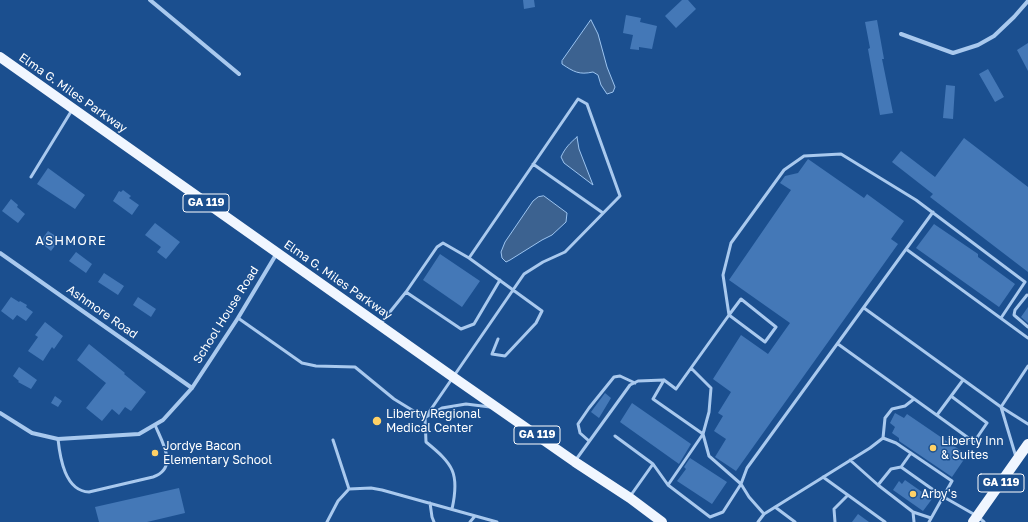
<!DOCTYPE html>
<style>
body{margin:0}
canvas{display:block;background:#1b4f8f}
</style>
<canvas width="1028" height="522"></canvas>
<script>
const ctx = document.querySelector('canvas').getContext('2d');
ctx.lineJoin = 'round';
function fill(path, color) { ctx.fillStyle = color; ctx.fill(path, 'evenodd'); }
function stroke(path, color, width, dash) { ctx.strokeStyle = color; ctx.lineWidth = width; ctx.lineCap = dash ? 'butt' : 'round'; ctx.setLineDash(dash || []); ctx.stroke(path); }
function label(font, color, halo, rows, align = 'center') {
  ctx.font = font + ' "Golos Text",sans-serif'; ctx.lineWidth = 3; ctx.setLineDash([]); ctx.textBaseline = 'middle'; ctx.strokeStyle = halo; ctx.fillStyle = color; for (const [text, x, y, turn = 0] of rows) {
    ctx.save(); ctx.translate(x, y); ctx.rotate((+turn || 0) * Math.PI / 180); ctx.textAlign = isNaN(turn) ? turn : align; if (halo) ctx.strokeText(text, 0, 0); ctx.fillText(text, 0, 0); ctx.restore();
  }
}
const water = new Path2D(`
 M591 20 598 34 607 67 615 87 613 92 607 94 601 85 598 75 593 72C579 75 574 72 562 64V61Z
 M577 137 579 149 593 185 564 163 561 157C565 148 570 143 577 137Z
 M544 196 567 213 566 222 552 235 542 240 510 260 506 262 502 258 501 252 505 242 533 201 538 197Z`);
fill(water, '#3c6290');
stroke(water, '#9cc4f0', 1);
fill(new Path2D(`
 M523 0H534L535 7 524 9Z
 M682 0H688L696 9 676 28 665 16Z
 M626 15 641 18 640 22 657 26 652 49 639 47V50L630 49 633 35 623 33Z
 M877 20 884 59H882L893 113 880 115 868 49 870 48 865 22Z
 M1028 43V71L1017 50Z
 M988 69 1004 97 995 102 979 74Z
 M946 85 955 86 953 119 943 118Z
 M964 138 1028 187V272L930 197 933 194 892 162 901 151 935 177Z
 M808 159 864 198 867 194 904 221 891 239 898 244 736 471 715 457 726 439 714 431 723 416 718 413 731 392 713 379 741 335 768 354 790 323 729 280 791 190 780 183 785 176 798 173Z
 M48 168 85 195 75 209 37 184Z
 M123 190 131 196 129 198 139 205 132 215 113 201 119 191 121 192Z
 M11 199 18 205 17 207 25 214 18 223 2 211Z
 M155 223 180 242 166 259 157 252 161 247 145 235Z
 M934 224 978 254V257L1015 284 999 307 916 248Z
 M48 231 60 239 51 251 40 242Z
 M76 252 92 264 86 273 69 261Z
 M440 254 480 281 462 307 423 280Z
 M104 273 124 286 118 295 98 282Z
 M11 297 19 302 20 301 27 305 26 307 33 312 26 321 17 315 13 320 1 311Z
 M138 297 156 309 151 317 133 305Z
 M1028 307V323L1021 317Z
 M45 322 63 336 54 349 52 347 43 361 28 351 38 337 35 335Z
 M89 344 125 373 124 374 146 392 131 411 125 407 119 415 112 409 102 421 86 408 106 383 77 360Z
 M19 367 37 380 31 389 18 382 19 381 13 376Z
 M605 393 611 398 599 418 591 412Z
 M55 396 62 401 58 407 51 403Z
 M632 403 691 444 679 464 620 422Z
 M895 413 904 418 907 414 967 455 952 477 899 441V438L892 433 895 427 890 423Z
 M690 458 727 482 712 504 677 481 686 469 684 467Z
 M905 480 932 499 923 511 893 490 899 481 902 484Z
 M179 488 185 513 147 522H99L95 507Z
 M858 514 869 522H852Z`), '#4478b7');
stroke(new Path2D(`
 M533 164 603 213
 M31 177 72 110
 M906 249 1028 338
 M406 292 461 329 474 324 500 280
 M1027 295 1015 310 1014 315 1028 327
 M741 299 776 327 765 342 729 315Z
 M864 308 1001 407 1028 366
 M238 318 302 363 316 366 355 367 394 399 425 418
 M381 323 406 292 437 247 443 243 469 258 542 311 536 323 505 356 492 354 498 339
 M838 344 974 442 987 423 951 396
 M937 415 963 380
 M426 417 442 408 466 404 490 407
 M615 436 653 464 668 485 710 517 723 512 741 484 747 468 933 212
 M883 438 896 443 952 481 929 522
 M883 438 885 418 892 409 905 406 914 399
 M58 439C60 458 65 491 89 492L153 477C179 468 162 442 155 425
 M333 440 349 489
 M589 441 580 433 578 424 589 408 614 377 620 376 635 383
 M1016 457 1001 407 1028 424
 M850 460 878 485 913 512 931 518
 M575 461 630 385 638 381 664 380
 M901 467 911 453
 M823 477 885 522
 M668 485 703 434 653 399 664 380 676 389 691 368
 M878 485 891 469 901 467 942 496 977 516 984 522
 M631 495 653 464
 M430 503 432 517 434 522
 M775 507 795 522
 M452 509C460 473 453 464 426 442L425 418 524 274 543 262 565 252 620 196 587 104 578 99 469 258
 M913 512 914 522
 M764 514 749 497 741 484 709 456 703 434 709 412 711 388 691 368 729 315 723 275 731 243 784 170 804 156 841 154 916 200 1025 282 1001 318
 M327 522 338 501 349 489 371 488 382 490 497 522
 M470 522 475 516
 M758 522 764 514 870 448 883 438
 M835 522 834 509 848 495`), '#a9c9ee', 3);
stroke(new Path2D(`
 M150 0 239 74
 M901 34 953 53 978 45 994 36 1014 17 1028 1
 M0 253 192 388
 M0 413 32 433 58 439 139 434 163 420 192 388 238 318 277 253`), '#a9c9ee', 4);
stroke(new Path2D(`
 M0 57 453 377 575 462 630 498 662 522
 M973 522 1028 444`), '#f0f6ff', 10);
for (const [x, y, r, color] of [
 [377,421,5,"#ffd166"],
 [933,448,4,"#ffd166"],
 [155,453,4,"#ffd166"],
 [913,494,4,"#ffd166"]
]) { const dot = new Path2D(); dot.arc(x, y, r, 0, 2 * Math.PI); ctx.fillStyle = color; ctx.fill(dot); stroke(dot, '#1b4f8f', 1.5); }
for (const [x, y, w] of [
 [206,203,46],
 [537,435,46],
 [1001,483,46]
]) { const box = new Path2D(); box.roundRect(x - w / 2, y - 9, w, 18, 3); ctx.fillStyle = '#1b4f8f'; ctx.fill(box); stroke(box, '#fff', 1); }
label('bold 11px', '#fff', null, [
 ["GA 119",206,203],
 ["GA 119",537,435],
 ["GA 119",1001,483]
]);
label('12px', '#fff', '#1b4f8f', [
 ["Elma G. Miles Parkway",73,93,35],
 ["Elma G. Miles Parkway",338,280,35],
 ["Ashmore Road",102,312,35],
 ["School House Road",226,315,-58]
]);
label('12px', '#fff', '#1b4f8f', [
 ["Liberty Regional",386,414],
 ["Medical Center",386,428],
 ["Liberty Inn",941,441],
 ["& Suites",941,455],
 ["Jordye Bacon",163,446],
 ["Elementary School",163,460],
 ["Arby's",921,494]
], 'left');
ctx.letterSpacing = '1px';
label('13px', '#fff', '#1b4f8f', [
 ["ASHMORE",71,241]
]);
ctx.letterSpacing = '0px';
</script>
